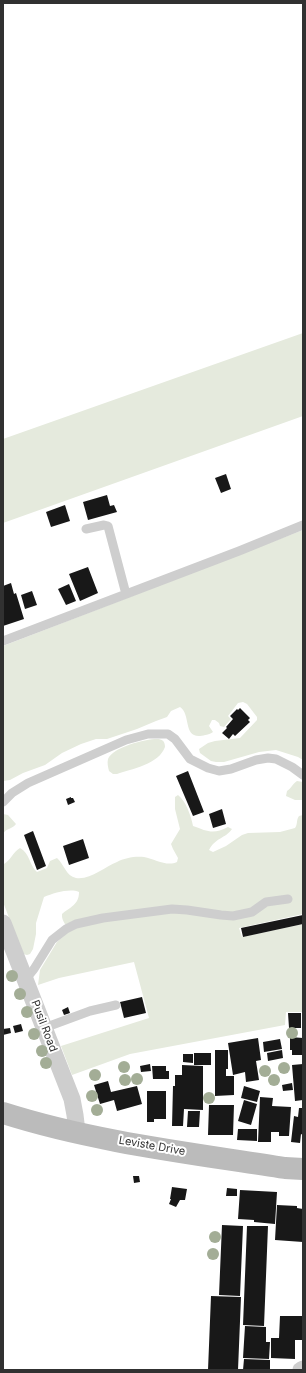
<!DOCTYPE html>
<style>
body{margin:0}
#map{position:relative;width:306px;height:1373px;overflow:hidden;background:#fff;font-family:Inter,sans-serif}
canvas{display:block}
.frame{position:absolute;inset:0;border:4px solid #313131;pointer-events:none}
</style>
<div id="map">
<canvas width="306" height="1373"></canvas>
<div class="frame"></div>
</div>
<script>
const ctx = document.querySelector('canvas').getContext('2d');
ctx.lineJoin = 'round';
function fill(path, color) { ctx.fillStyle = color; ctx.fill(path, 'evenodd'); }
function stroke(path, color, width, dash) { ctx.strokeStyle = color; ctx.lineWidth = width; ctx.lineCap = dash ? 'butt' : 'round'; ctx.setLineDash(dash || []); ctx.stroke(path); }
function label(font, color, halo, rows, align = 'center') {
  ctx.font = font + ' Inter,sans-serif'; ctx.lineWidth = 4; ctx.setLineDash([]); ctx.textBaseline = 'middle'; ctx.strokeStyle = halo; ctx.fillStyle = color; for (const [text, x, y, turn = 0] of rows) {
    ctx.save(); ctx.translate(x, y); ctx.rotate((+turn || 0) * Math.PI / 180); ctx.textAlign = isNaN(turn) ? turn : align; if (halo) ctx.strokeText(text, 0, 0); ctx.fillText(text, 0, 0); ctx.restore();
  }
}
fill(new Path2D(`
 M303 333V416L3 523V439Z
 M303 530V760L298 757 276 750 259 752 224 762H216L211 761 200 753 199 749 208 743 215 741 240 738 257 720V717L247 704 243 702 238 703 228 716 231 719 224 727 220 726 219 723 215 720H212L209 726 213 732C209 735 205 735 200 736 183 737 191 714 180 707L171 711 167 717 156 721 137 729 107 739H96L81 744 62 753 45 765 23 773 10 780 3 781V646Z
 M157 739C162 739 165 741 165 747 159 764 132 769 117 774H113L109 771C108 767 107 763 108 759 113 747 145 739 157 739Z
 M297 781 303 782V800H295L286 796 287 791C292 788 292 784 297 781Z
 M178 795C186 801 191 816 193 826 207 831 213 835 228 827L232 829C225 839 216 837 209 850L213 852 226 846 242 835 248 833 280 832 295 828C298 824 296 820 299 816L303 815V914L239 928 242 937 303 924V1012H286L285 1025 130 1054 72 1075 61 1046 149 1018 134 962 59 978 38 985 40 970 57 942 67 933C68 924 61 922 62 914 70 907 79 905 79 892 70 888 54 893 44 897L36 923V934L33 949 30 954 27 955 23 954 3 902V860L4 864C10 861 13 852 20 848 30 853 29 865 37 872L47 868 50 861 57 858C64 864 66 876 76 878 91 880 104 867 117 862 124 858 135 856 144 857 155 859 167 867 177 862L178 858 173 849 171 844 180 829 175 809V797Z
 M3 814 8 815 16 824C13 829 6 828 3 834Z`), '#e5eadd');
fill(new Path2D(`
 M226 474 231 489 221 493 215 478Z
 M107 495 110 506 114 505 117 512 88 520 83 502Z
 M65 505 70 521 51 527 46 512Z
 M88 567 98 593 80 601 69 574Z
 M11 583 14 594 16 593 24 619 3 626V586Z
 M69 584 76 601 66 605 58 589Z
 M32 591 37 605 25 609 21 595Z
 M240 708 250 718 248 720 250 722 235 736 233 734 229 739 222 733 227 728 226 727 233 719 230 716 237 709 238 710Z
 M188 771 204 812 193 816 176 776Z
 M71 797V798H73L75 802 68 805 66 799Z
 M222 809 226 824 213 828 209 814Z
 M33 831 46 866 37 870 24 835Z
 M83 839 89 858 69 865 63 846Z
 M303 915V924L243 937 241 928Z
 M142 997 146 1013 124 1018 120 1002Z
 M68 1007 70 1013 64 1015 62 1010Z
 M288 1013H301V1028H289Z
 M21 1024 23 1031 15 1033 13 1026Z
 M10 1028 11 1033 3 1035V1029Z
 M290 1037 303 1038 302 1055H292V1050H290Z
 M258 1038 261 1060 256 1061 259 1080 246 1082 245 1072 233 1075 228 1043Z
 M280 1039 282 1049 264 1052 263 1042Z
 M215 1050H228V1069H226V1076H234V1095L215 1096Z
 M282 1050 283 1058 268 1061 267 1053Z
 M194 1053H211V1065H194Z
 M183 1054H193V1063L183 1062Z
 M150 1064 151 1071 141 1072 140 1066Z
 M303 1064V1100L295 1101 292 1065Z
 M182 1065 203 1066V1110L184 1109 183 1126H172L173 1086H175V1075H182Z
 M152 1066H166V1071H169V1079H153Z
 M108 1081 111 1092 137 1086 142 1104 117 1111 114 1100 100 1104 94 1085Z
 M292 1083 293 1090 283 1091 282 1085Z
 M244 1086 260 1091 257 1102 241 1098Z
 M147 1091H166V1119H154V1122H147Z
 M260 1097 273 1098 272 1106 291 1107 289 1136H279V1132H271V1142H258Z
 M244 1100 257 1104 251 1125 238 1121Z
 M209 1105H234L233 1135H208Z
 M299 1108H303V1135L301 1134 300 1143 291 1142 294 1116 298 1117Z
 M188 1111H200L199 1127H187Z
 M238 1129H257V1141L237 1140Z
 M133 1176H139L140 1182 134 1183Z
 M172 1187 187 1189 185 1200H180L176 1207 169 1204 171 1199H170Z
 M227 1188 237 1189V1196H226Z
 M240 1190 277 1192 275 1224 254 1222V1220L238 1219Z
 M277 1205 297 1206V1208L303 1209V1242L275 1240Z
 M222 1225 243 1226 240 1296 219 1295Z
 M247 1226H268L264 1326 243 1325Z
 M211 1296 241 1297 238 1370H208Z
 M280 1316H303V1340H295V1359L271 1358V1338H279Z
 M245 1326 266 1327V1342H270L269 1359 243 1358Z
 M244 1359 270 1360V1370H243Z`), '#181818');
stroke(new Path2D(`
 M86 529 104 525 108 526 126 594
 M3 641 239 551 303 525
 M3 802 12 793 28 783 126 740 148 734H168L175 739 190 759 208 768 219 771 231 769 256 760 268 758 276 759 292 767 303 775
 M26 979 34 969 52 940 66 929 76 924 103 918 172 909 187 910 221 915 233 916 252 912 266 902 288 899
 M44 1028 90 1011 116 1005`), '#cecece', 9);
stroke(new Path2D(`
 M3 923 72 1099 75 1115 77 1132
 M301 1370 303 1369`), '#cecece', 17);
stroke(new Path2D(`
 M3 1113C94 1142 190 1153 285 1168L303 1169`), '#bbb', 22);
ctx.fillStyle = '#a3ad96';
for (const [x, y] of [
 [12,976],
 [20,994],
 [27,1012],
 [292,1033],
 [34,1034],
 [42,1051],
 [46,1063],
 [124,1067],
 [284,1068],
 [265,1071],
 [95,1075],
 [137,1079],
 [125,1080],
 [274,1080],
 [92,1096],
 [209,1098],
 [97,1110],
 [215,1237],
 [213,1254]
]) { ctx.beginPath(); ctx.arc(x, y, 6, 0, 2 * Math.PI); ctx.fill(); }
label('11px', '#313131', '#fff', [
 ["Pusil Road",44,1026,69],
 ["Leviste Drive",152,1146,10]
]);
</script>
